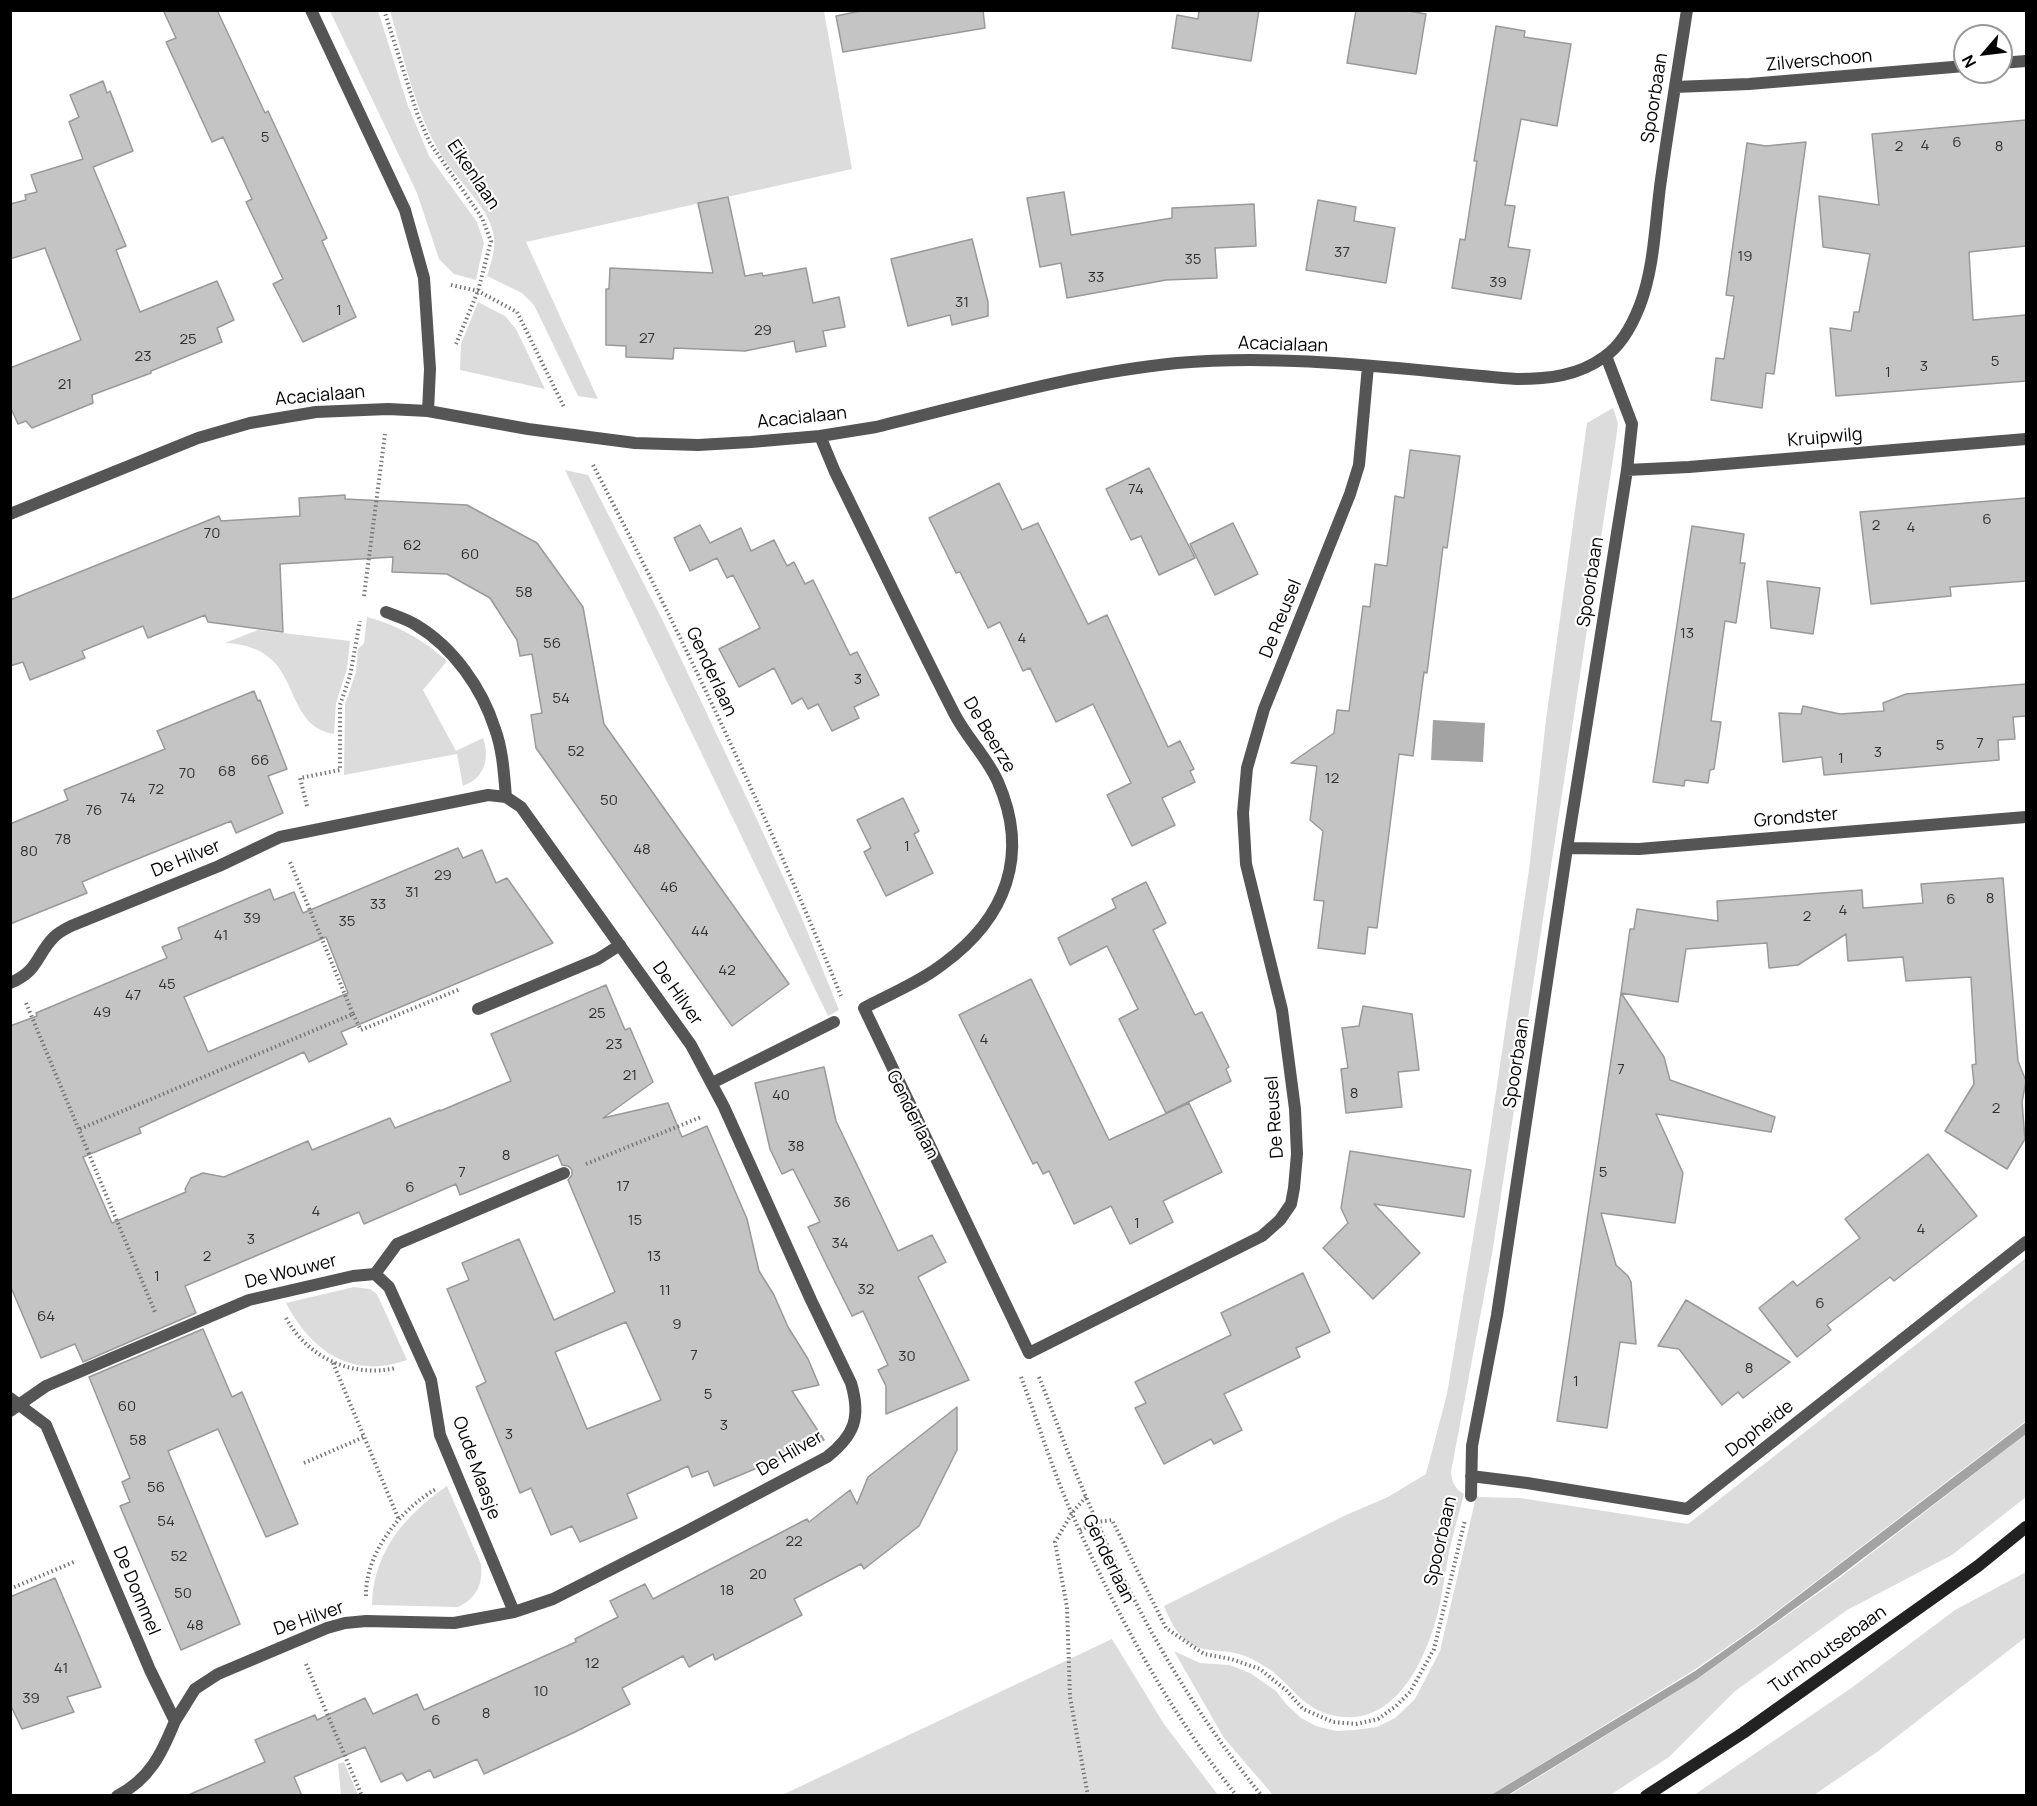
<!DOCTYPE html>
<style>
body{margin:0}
#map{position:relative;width:2037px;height:1806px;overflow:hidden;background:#fff;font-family:Manrope,sans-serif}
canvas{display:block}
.frame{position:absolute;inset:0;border:12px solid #000;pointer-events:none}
.north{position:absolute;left:1953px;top:24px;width:60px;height:60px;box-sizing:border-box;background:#fff;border:2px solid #999;border-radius:50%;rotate:242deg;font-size:16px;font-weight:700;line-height:24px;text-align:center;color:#000}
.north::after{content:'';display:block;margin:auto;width:21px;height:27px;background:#000;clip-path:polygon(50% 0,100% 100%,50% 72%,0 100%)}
</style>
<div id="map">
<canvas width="2037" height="1806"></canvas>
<div class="frame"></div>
<div class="north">N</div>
</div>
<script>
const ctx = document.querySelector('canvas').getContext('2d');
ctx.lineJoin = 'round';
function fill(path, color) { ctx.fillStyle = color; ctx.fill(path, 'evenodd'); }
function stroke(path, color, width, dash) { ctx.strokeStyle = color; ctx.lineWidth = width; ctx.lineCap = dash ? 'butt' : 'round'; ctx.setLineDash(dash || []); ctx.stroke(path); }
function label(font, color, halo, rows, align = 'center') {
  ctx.font = font + ' Manrope,sans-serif'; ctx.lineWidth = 4.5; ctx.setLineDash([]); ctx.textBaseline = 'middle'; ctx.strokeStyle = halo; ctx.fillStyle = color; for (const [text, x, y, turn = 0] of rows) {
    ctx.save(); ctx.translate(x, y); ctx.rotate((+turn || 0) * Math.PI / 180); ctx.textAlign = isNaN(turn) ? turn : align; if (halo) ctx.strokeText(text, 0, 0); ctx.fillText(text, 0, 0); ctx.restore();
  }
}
fill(new Path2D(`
 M330 11H378L408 106 429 156 477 222 484 243 476 280 454 274 439 259 417 193Z
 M390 11H824L852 169 526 242 598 399 578 396 534 305 522 293 487 276C491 262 497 248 493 232 488 207 454 176 440 153 415 110 404 58 390 11Z
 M478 302 505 316 516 329 545 389 460 370 461 344Z
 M1613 408 1618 423 1616 439 1493 1248 1451 1472C1452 1483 1455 1489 1464 1494 1460 1510 1455 1527 1451 1543 1445 1569 1443 1597 1435 1623 1420 1674 1385 1736 1322 1712 1299 1703 1287 1680 1266 1667 1259 1663 1250 1657 1242 1655 1226 1649 1203 1653 1189 1643 1176 1634 1170 1620 1164 1606L1346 1515 1388 1497 1426 1474 1447 1394 1485 1166 1529 870 1546 720 1587 423Z
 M565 470 588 475 663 621 760 826 801 916 839 1010 828 1016Z
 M367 617C399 626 422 639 447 661L423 690 456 751 483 738C490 758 485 778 463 786L457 754 344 775 345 704 356 672 358 649 364 643Z
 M258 630 350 641 347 669 336 703 334 734C278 725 307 646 225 643Z
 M2026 1258V1421L1756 1627 1694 1670 1491 1795H1273L1224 1738 1174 1651 1200 1663 1229 1665 1250 1673 1276 1691 1286 1704 1301 1718 1316 1726 1336 1731 1355 1730 1377 1727 1395 1718 1415 1699 1440 1651 1476 1497 1520 1498 1688 1524Z
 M354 1287 370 1289 377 1294 407 1360C352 1380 311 1351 286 1303Z
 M2026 1434V1497L1952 1555 1847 1610 1734 1692 1669 1757 1610 1795 1508 1796 1697 1679 1838 1579Z
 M447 1486 481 1564C483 1584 477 1598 458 1607L372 1605C373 1552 405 1515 447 1486Z
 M2026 1572V1637L1877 1752 1814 1795H1694L1850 1689 1955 1610Z
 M1112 1639 1164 1724 1218 1795H782Z
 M344 1762 358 1795H341L338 1764Z`), '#dcdcdc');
fill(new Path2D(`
 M1433 720 1485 723 1483 762 1431 760Z
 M2026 1422V1434L1837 1578 1697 1679 1508 1795H1491L1695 1671 1756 1628Z`), '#a3a3a3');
const building = new Path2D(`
 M163 10H217L265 113 268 111 327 238 322 241 356 317 303 342 273 284 283 279 246 202 252 199 223 137 212 142 166 42 176 38Z
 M865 10H983L985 28 843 52 836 16Z
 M1199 10H1259L1251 61 1172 48 1177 15 1198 19Z
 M1356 10H1404L1426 14 1416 74 1347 63Z
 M1496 26 1525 31 1524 37 1571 44 1557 126 1521 119 1505 205 1515 206 1508 247 1530 250 1521 299 1452 288 1460 239 1465 240 1477 161H1474Z
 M103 81 107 93 110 91 133 151 93 167 126 246 116 250 140 312 217 281 234 320 217 328 222 342 151 371V373L92 395 93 403 32 428 26 421 18 424 10 406V368L81 340 45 248 10 259V204L26 200 25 195 37 192 31 175 83 159 69 122 79 117 70 95Z
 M2026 120V246L1969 252 1973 320 2026 315V381L1836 396 1830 328 1851 331 1854 312H1859L1870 254 1823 247 1819 196 1879 205 1872 134Z
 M1806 142 1774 374 1766 373 1762 408 1711 400 1716 358 1724 359 1734 296 1726 295 1747 143 1766 146Z
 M1064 192 1071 235 1172 218V208L1254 204 1256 246 1215 248 1217 278 1166 280 1067 298 1061 263 1040 267 1027 198Z
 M728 197 745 276 762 273 763 276 806 268 813 303 839 297 845 327 823 331 826 346 796 352 794 341 745 351 674 348 673 359 626 357V346L606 345V289H609L610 268 713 273 698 203Z
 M1318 200 1356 207 1354 221 1395 228 1386 283 1306 270Z
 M972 239 988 302V316L952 325 950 315 908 326 891 259Z
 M1410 450 1460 456 1447 548 1443 547 1427 673 1424 672 1413 756 1399 754 1377 928 1368 927 1365 954 1318 948 1324 901 1314 900 1323 831 1310 820 1317 766 1291 763 1334 733 1337 710 1349 711 1363 606 1370 607 1375 564 1387 566 1395 496 1404 498Z
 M1149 468 1195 558 1159 575 1141 536 1131 540 1106 489Z
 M999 483 1022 530 1038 523 1088 624 1107 615 1168 747 1180 741 1194 769 1190 771 1195 782 1162 798 1175 825 1132 846 1107 795 1131 783 1093 704 1056 722 1030 668 1023 671 1000 622 988 628 960 572 956 573 929 518Z
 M345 495V499L467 505 537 543 583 607 604 724 789 984 732 1026 536 748 531 715 542 713 532 654 520 656 517 640 490 598 447 574 392 572 393 557 280 564 283 632 208 622 205 615 148 638 143 626 82 651 85 658 30 680 23 662 10 666V600L219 516 221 521 300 516 299 498Z
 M2026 498V581L1950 587 1951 596 1871 604 1860 512Z
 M1233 523 1258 574 1215 595 1190 544Z
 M700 525 710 543 741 528 751 551 774 540 787 566 794 562 805 584 813 580 850 655 857 652 879 695 854 707 859 718 832 731 818 704 808 709 802 698 792 704 774 668 739 687 719 649 760 628 733 575 727 578 717 558 690 571 674 538Z
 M1692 526 1744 534 1740 563H1745L1736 623 1725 621 1711 721 1721 722 1714 769 1710 770 1708 783 1685 780 1684 786 1653 782Z
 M1767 581 1820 588 1813 634 1771 628Z
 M2026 684V716L2013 717 2015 739 1998 740 1999 760 1824 775 1822 757 1783 762 1779 713 1801 714 1803 706 1840 714 1884 711 1883 703 1906 694Z
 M254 691 258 701 260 700 287 769 268 776 283 813 236 833 231 821 115 868 82 882 87 893 10 924V824L68 800 64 790 165 749 157 731Z
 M903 798 919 831 914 834 933 873 886 896 864 852 871 848 857 820Z
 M458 848 463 858 482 850 496 883 507 878 553 943 341 1032 347 1044 309 1062 304 1052 139 1128 141 1133 83 1157 112 1223 186 1192 185 1189 191 1178 203 1173 224 1177 308 1141 312 1150 390 1118 395 1128 440 1110V1111L511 1081 491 1034 606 985 625 1030 630 1028 653 1082 603 1118 668 1103 682 1137 707 1126 747 1219 759 1271 774 1295 788 1327 808 1359 819 1385 792 1391 824 1440 714 1486 708 1471 692 1477 688 1466 627 1494 637 1518 580 1542 572 1526 551 1535 531 1488 520 1493 476 1387 486 1382 447 1289 469 1280 462 1263 519 1239 554 1320 615 1292 568 1180 572 1175V1170L568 1166 562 1165 558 1155 460 1195 456 1184 364 1224 359 1212 185 1286 196 1313 83 1362 75 1344 41 1358 10 1285V1026L37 1016 36 1013 167 958 162 947 182 939 178 928 270 889 274 900 294 892 303 913ZM326 937 348 993 208 1052 184 997ZM626 1322 661 1400 587 1429 555 1352Z
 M2003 878 2018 1061 2026 1081 2022 1102 2025 1139 2007 1169 1945 1131 1974 1084 1972 1065 1976 1064 1971 977 1906 981 1903 957 1848 961 1846 934 1798 965 1769 968 1767 943 1686 949 1678 1002 1621 993 1630 929H1634L1637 909 1718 921 1717 901 1862 890 1863 908 1923 903 1921 884Z
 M1146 882 1166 923 1153 930 1195 1015 1202 1012 1229 1067 1226 1069 1231 1081 1166 1113 1119 1019 1138 1009 1107 946 1070 965 1058 938 1116 908 1112 899Z
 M1031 979 1109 1140 1189 1103 1222 1172 1163 1201 1173 1222 1130 1244 1111 1206 1074 1224 1049 1171 1043 1174 1037 1162 1033 1164 959 1015Z
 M1621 993 1664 1057 1670 1080 1775 1117 1771 1132 1656 1114 1683 1173 1675 1223 1601 1213 1616 1265 1628 1276 1631 1282 1636 1344 1620 1342 1607 1428 1557 1421Z
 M1363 1006 1412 1014 1419 1070 1398 1072 1402 1107 1346 1113 1341 1069 1348 1068 1342 1028 1359 1026Z
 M824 1067 836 1121 898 1251 932 1235 946 1262 918 1277 969 1380 886 1414V1386L878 1370 888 1365 863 1311 852 1316 827 1266 808 1227 820 1222 793 1169 782 1174 770 1149 755 1083Z
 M1350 1151 1471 1170 1464 1217 1374 1204 1420 1253 1373 1299 1323 1248 1348 1223 1341 1208Z
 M1928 1154 1977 1216 1894 1281 1890 1277 1827 1325 1831 1330 1797 1357 1759 1308 1793 1281 1797 1286 1860 1238 1845 1219Z
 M1303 1273 1330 1332 1296 1348 1300 1357 1224 1394 1242 1430 1214 1444 1211 1439 1164 1464 1135 1408 1146 1403 1135 1382 1231 1335 1221 1313Z
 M1686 1300 1790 1362 1743 1398 1738 1392 1722 1405 1679 1349 1658 1346Z
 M203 1329 232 1397 242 1392 298 1524 266 1537 218 1429 168 1451 240 1624 181 1650 120 1506 130 1502 122 1482 130 1478 89 1377Z
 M957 1407V1450L919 1526 864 1569 861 1564 794 1599 802 1615 715 1660 713 1654 689 1667 683 1656 622 1688 630 1704 575 1732 484 1774 477 1759 434 1778 430 1770 407 1781 402 1773 381 1782 365 1747 294 1777 302 1796H186L265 1762 255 1740 315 1715 317 1720 365 1698 373 1714 417 1694 424 1710 576 1642 575 1639 618 1617 610 1601 645 1584 653 1599 807 1519 809 1522 850 1490 857 1504 868 1477Z
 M55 1578 101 1687 67 1697 74 1712 22 1729 10 1704V1597Z`);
fill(building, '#c4c4c4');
stroke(building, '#999', 1.5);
stroke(new Path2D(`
 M384 10 418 116 430 143 482 218 491 241 478 291 456 344
 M451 285 478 291 517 312 564 407
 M593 465C683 638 767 815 841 996
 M364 596 385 434
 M307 806 300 778 340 770V705L350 676 360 621
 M26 1003 155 1312
 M353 1014 361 1030 460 989
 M80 1129 353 1014 290 862
 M586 1164 701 1117
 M286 1318C308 1358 352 1378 396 1368
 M333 1363 399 1520
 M1021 1377C1038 1422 1052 1469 1072 1514 1116 1613 1168 1711 1237 1796
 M1039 1377C1055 1417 1069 1457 1086 1497 1131 1603 1188 1706 1262 1796
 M304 1463 364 1437
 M1086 1497 1072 1513 1055 1542 1067 1607 1070 1697 1088 1796
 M1080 1530 1097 1522 1112 1520 1166 1628 1204 1654 1231 1659 1260 1669 1287 1691 1303 1709 1333 1722 1356 1724 1378 1719 1396 1706 1410 1692 1434 1649 1465 1520
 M10 1589 76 1561
 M366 1596C365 1553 401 1509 436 1489
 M306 1664 362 1796`), '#777', 4, [1.5, 3]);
stroke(new Path2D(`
 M478 1009 598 959 620 945`), '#555', 12);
stroke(new Path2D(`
 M311 10 405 210 424 278 430 369 428 411
 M2001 63 2026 61
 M1675 87 1749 84 1965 66
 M820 436 835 472C875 553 913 633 954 713 966 737 987 757 998 782 1030 855 1006 918 943 964 920 982 890 994 864 1008L1029 1353 1262 1236 1280 1220 1291 1204 1294 1188 1297 1154 1295 1109 1282 1010 1246 864 1243 813 1247 768 1264 709 1350 494 1359 465 1368 366
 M1627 470 1689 467 2026 439
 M10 514 198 438 250 423 316 412 388 409 428 411 528 429 635 443 698 445 751 442 820 436 876 427C975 403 1075 373 1177 363 1290 353 1405 370 1517 379 1548 379 1578 376 1604 357 1621 346 1633 323 1640 305 1654 268 1655 226 1660 187 1668 128 1678 69 1687 10
 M386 612C396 616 407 619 416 625 453 647 482 688 495 729 503 751 504 775 506 797
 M1567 848 1639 849 2026 817
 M10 983C39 971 36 955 54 937 58 933 65 929 71 926L219 866 280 837 488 795 506 797 521 807 691 1045 724 1107 811 1300 851 1383C861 1417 855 1435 827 1457L685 1532 553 1599 514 1612 454 1623 366 1621 345 1623 327 1628 218 1674 195 1689 175 1721
 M712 1083 834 1022
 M375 1274 389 1287 431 1380 440 1435 514 1612
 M10 1398 46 1425 150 1670 175 1721C162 1753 150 1779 117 1796
 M10 1411 46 1386 249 1300 353 1276 375 1274 397 1244 564 1173
 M1471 1476 1527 1483 1687 1509 2026 1242
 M1471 1496 1472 1446 1497 1315 1567 848 1627 470 1632 424 1606 356`), '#555', 12);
stroke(new Path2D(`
 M1646 1796 1743 1733 1978 1566 2026 1527`), '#222', 12);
label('15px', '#313131', null, [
 ["5",265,138],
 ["6",1957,143],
 ["4",1925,146],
 ["2",1899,147],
 ["8",1999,147],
 ["37",1342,253],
 ["19",1745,257],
 ["35",1193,260],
 ["33",1096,278],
 ["39",1498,283],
 ["31",962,303],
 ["1",339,311],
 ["29",763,331],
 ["27",647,339],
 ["25",188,340],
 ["23",143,357],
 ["5",1995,362],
 ["3",1924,367],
 ["1",1888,373],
 ["21",65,385],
 ["74",1136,490],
 ["6",1987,520],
 ["2",1876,526],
 ["4",1911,528],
 ["70",212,534],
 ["62",412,546],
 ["60",470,555],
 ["58",524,593],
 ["13",1687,634],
 ["4",1022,639],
 ["56",552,644],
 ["3",858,680],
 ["54",561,699],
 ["7",1980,744],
 ["5",1940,746],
 ["52",576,752],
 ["3",1878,753],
 ["1",1841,759],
 ["66",260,761],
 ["68",227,772],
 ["70",187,774],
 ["12",1332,779],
 ["72",156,790],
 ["74",128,799],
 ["50",609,801],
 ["76",94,811],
 ["78",63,840],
 ["1",907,847],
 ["48",642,850],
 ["80",29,852],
 ["29",443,876],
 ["46",669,888],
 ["31",412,893],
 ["8",1990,899],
 ["6",1951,900],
 ["33",378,905],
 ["4",1843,911],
 ["2",1807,917],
 ["39",252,919],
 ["35",347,922],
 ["44",700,932],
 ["41",221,936],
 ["42",727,971],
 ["45",167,985],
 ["47",133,996],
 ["49",102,1013],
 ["25",597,1014],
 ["4",984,1040],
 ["23",614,1045],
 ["7",1621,1070],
 ["21",630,1076],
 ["8",1354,1094],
 ["40",781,1096],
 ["2",1996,1109],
 ["38",796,1147],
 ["8",506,1156],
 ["7",462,1173],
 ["5",1603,1173],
 ["17",623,1187],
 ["6",410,1188],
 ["36",842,1203],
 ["4",316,1212],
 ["15",635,1221],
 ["1",1137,1224],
 ["4",1921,1230],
 ["3",251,1240],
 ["34",840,1244],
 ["2",207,1257],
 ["13",654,1257],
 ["1",157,1277],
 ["32",866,1290],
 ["11",665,1291],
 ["6",1820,1304],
 ["64",46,1317],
 ["9",677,1325],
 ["7",694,1356],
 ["30",907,1357],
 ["8",1749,1369],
 ["1",1576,1382],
 ["5",708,1395],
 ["60",127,1407],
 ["3",724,1426],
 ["3",509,1435],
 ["58",138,1441],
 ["56",156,1488],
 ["54",166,1522],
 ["22",794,1542],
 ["52",179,1557],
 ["20",758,1575],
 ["18",727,1591],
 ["50",183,1594],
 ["48",195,1626],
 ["12",592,1664],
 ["41",61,1669],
 ["10",541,1692],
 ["39",31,1699],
 ["8",486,1714],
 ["6",436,1721]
]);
label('18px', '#000', '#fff', [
 ["Zilverschoon",1819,61,-5],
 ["Spoorbaan",1655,98,-81],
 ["Eikenlaan",473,175,56],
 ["Acacialaan",1283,345,2],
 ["Acacialaan",320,396,-5],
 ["Acacialaan",802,418,-6],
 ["Kruipwilg",1825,438,-5],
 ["Spoorbaan",1591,582,-81],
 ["De Reusel",1281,619,-68],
 ["Genderlaan",711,672,65],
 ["De Beerze",989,735,59],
 ["Grondster",1796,818,-5],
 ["De Hilver",186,859,-22],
 ["De Hilver",677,994,55],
 ["Spoorbaan",1517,1063,-81],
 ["Genderlaan",912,1115,64],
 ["De Reusel",1275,1117,-94],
 ["De Wouwer",291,1272,-14],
 ["Dopheide",1760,1429,-38],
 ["De Hilver",790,1454,-30],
 ["Oude Maasje",476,1468,70],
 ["Spoorbaan",1441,1541,-77],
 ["Genderlaan",1108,1559,64],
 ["De Dommel",136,1591,67],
 ["De Hilver",309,1619,-19],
 ["Turnhoutsebaan",1828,1650,-35]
]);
</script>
